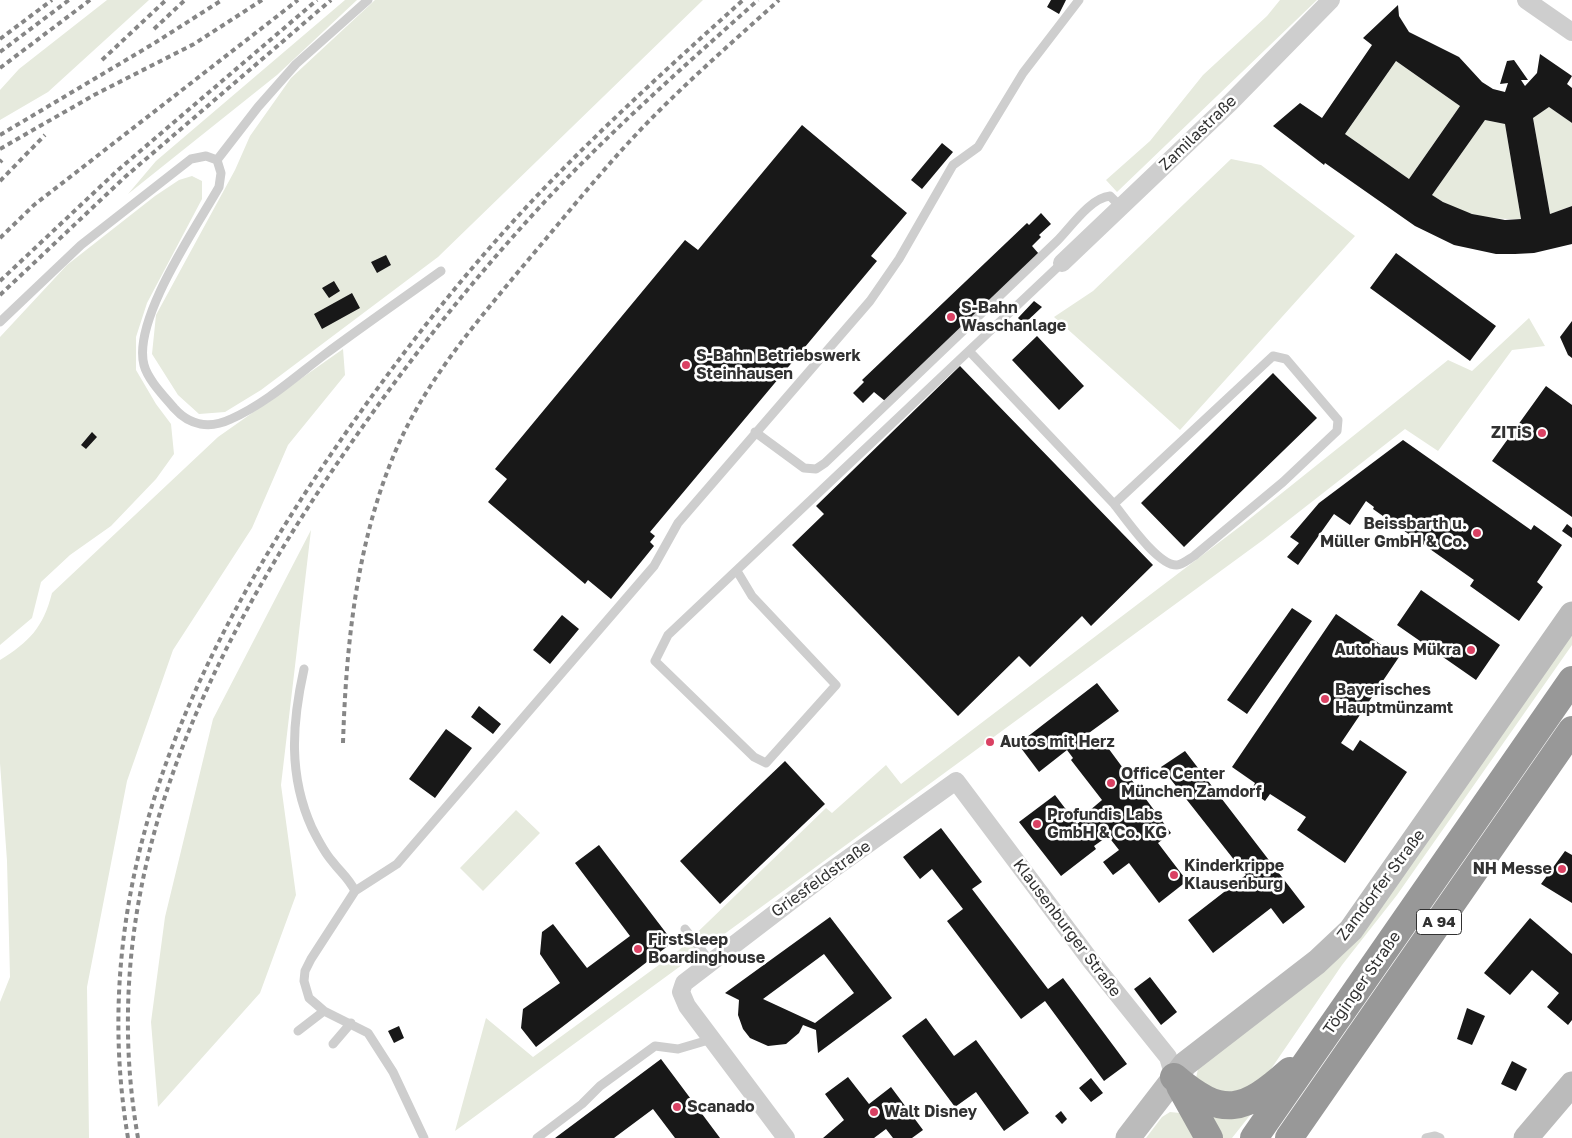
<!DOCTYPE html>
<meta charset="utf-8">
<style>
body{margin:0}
canvas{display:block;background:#fff}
</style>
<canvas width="1572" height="1138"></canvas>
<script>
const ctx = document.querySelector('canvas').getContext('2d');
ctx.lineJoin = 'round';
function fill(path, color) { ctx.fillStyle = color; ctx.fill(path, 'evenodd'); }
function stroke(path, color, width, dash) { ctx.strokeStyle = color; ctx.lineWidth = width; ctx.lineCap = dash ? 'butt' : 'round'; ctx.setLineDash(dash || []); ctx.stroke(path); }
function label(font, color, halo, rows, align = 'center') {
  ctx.font = font + ' "Golos Text",sans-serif'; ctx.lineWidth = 5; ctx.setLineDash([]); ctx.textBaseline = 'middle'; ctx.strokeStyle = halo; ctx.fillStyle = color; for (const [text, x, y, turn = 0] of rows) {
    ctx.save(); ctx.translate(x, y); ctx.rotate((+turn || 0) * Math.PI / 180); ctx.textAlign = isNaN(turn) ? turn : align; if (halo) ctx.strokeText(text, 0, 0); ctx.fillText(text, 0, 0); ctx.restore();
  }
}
fill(new Path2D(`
 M107 0H149L48 92 0 120V90L19 69Z
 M345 0H357L277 75 128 194 156 161Z
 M375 0H703L438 257 261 390 225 412 199 414 178 395 152 354 156 315 235 170 250 136 291 78Z
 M1280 0H1317L1117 192 1106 180 1150 141 1203 75 1267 16Z
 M1396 61 1460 106 1409 179 1345 134Z
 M1549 107 1572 123V206L1550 214 1533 118Z
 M1485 120 1505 124 1521 219C1490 220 1459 214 1432 195Z
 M1231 159 1261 165 1355 236 1180 430 1054 317 1093 291Z
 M192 176 202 181V199L147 303 136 337V370L156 404 171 424 174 454 156 479 111 526 70 555 41 582 32 618 0 645V337L67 265 155 196 179 180Z
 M1529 318 1545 346 1512 350 1438 451 1405 429 1263 540 455 1131 486 1018 533 1057 678 951 826 808 832 813 886 765 901 784 1242 525 1448 360 1472 371Z
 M343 349 345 375 288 445 252 528 173 650 127 781 87 987 89 1138H0V1002L10 977 7 861 0 763V660C29 642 43 628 52 593L218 437Z
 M311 530 281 785 296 895 260 993 158 1107 151 1022 165 917 213 719Z
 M1572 630V645L1397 895 1342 965 1271 1069 1254 1087 1221 1095 1196 1078 1198 1069 1288 996Z
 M516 810 540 833 483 891 460 868Z
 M1207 1110 1251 1114 1232 1138H1220Z
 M1170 1112 1180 1113 1198 1138H1146L1162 1117Z`), '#e6eadd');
fill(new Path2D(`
 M1051 0H1066L1059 14 1047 7Z
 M1398 5 1399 16 1409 32 1459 57 1482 82 1493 89 1505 92 1508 83 1500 84 1507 61 1514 60 1528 80H1521L1525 86 1537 73 1540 54 1572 76 1567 84 1572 88V123L1549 107 1533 118 1550 214 1572 206V244L1534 253 1515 254H1496L1454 245 1415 226 1325 163 1324 165 1273 126 1300 103 1322 118 1372 45 1363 38ZM1396 61 1460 106 1409 179 1345 134ZM1485 120 1505 124 1521 219 1505 220 1472 214 1443 202 1432 195Z
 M802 125 907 213 871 256 877 261 650 532 655 536 650 542 654 546 611 599 588 580 585 584 488 502 507 479 495 469 685 240 698 250Z
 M942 143 953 152 922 189 911 180Z
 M1041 213 1051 224 1039 235 1041 237 1032 246 1039 254 885 401 874 392 863 403 853 393 864 382 862 380 1027 223 1029 225Z
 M1396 253 1496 326 1470 361 1370 288Z
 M386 255 391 265 377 273 371 262Z
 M334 281 340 291 329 298 322 288Z
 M352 293 360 308 322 329 314 314Z
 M1034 301 1042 307 1024 324 1018 318Z
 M1572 321V358L1568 355 1560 337Z
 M1037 336 1084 386 1059 410 1012 360Z
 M960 366 1153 565 1091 626 1082 616 1030 667 1019 656 958 716 792 545 824 514 816 506Z
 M1273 373 1317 418 1184 547 1141 503Z
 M1546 386 1572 405V517L1492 461Z
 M92 432 97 437 86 449 81 445Z
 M1403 440 1531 530 1534 525 1562 545 1537 582 1543 587 1519 621 1470 586 1474 580 1373 509 1374 507 1366 501 1350 525 1334 514 1298 565 1287 557 1299 543 1290 537 1319 503Z
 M1567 524 1572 528V538L1562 531Z
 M1421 590 1500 645 1476 680 1397 625Z
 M1292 608 1312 621 1247 714 1227 700Z
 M1336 614 1399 657 1341 743 1353 751 1360 740 1407 772 1345 863 1297 830 1306 817 1270 794 1265 801 1251 791 1255 783 1232 767Z
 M562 615 579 629 550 664 533 650Z
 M1097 683 1119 711 1082 738 1088 746 1100 737 1171 833 1158 843 1187 881 1159 903 1129 863 1113 875 1103 862 1119 850 1108 836 1094 846 1096 849 1061 876 1019 822 1055 795 1077 824 1091 814 1089 811 1102 800 1071 760 1073 758 1067 750 1039 772 1018 744Z
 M479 706 501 724 493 734 471 717Z
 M446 729 472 748 435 798 409 779Z
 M1185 751 1305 907 1283 924 1271 908 1213 953 1188 920 1246 875 1161 767Z
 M785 761 825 804 720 904 680 861Z
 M941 828 982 882 972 889 1048 989 1063 978 1127 1064 1104 1081 1045 1001 1021 1019 947 921 963 909 932 869 920 879 903 857Z
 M599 845 673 942 536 1047 521 1028 523 1009 560 983 540 954 542 932 553 924 587 968 630 936 575 863Z
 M1565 851 1572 855V903L1541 884Z
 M830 917 892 998 818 1053 816 1030 803 1025 799 1033 786 1044 768 1046 750 1038 743 1029 738 1015 739 1000 725 993ZM824 954 854 993 815 1023 763 999Z
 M1530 918 1572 954V1020L1568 1025 1547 1007 1559 993 1532 970 1510 995 1484 973Z
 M1150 977 1177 1012 1161 1025 1134 989Z
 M1467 1008 1485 1016 1472 1045 1457 1039Z
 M926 1018 954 1056 976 1040 1029 1113 1004 1131 976 1092 955 1107 902 1036Z
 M399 1026 404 1038 394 1043 388 1031Z
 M661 1059 720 1138H675L653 1109 614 1138H555Z
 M1512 1061 1527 1069 1516 1091 1501 1084Z
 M848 1077 869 1104 891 1087 923 1130 912 1138H893L886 1129 874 1138H823L844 1120 825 1094Z
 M1091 1078 1103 1093 1091 1102 1079 1088Z
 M1061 1111 1067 1119 1062 1124 1055 1116Z`), '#181818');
stroke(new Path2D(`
 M217 160 258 107 296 64 368 0
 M0 322 81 245 191 159 206 156 217 160 221 173 219 187C197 226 132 320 144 365 148 380 164 396 174 408 190 426 210 429 231 419 265 404 295 377 324 355 363 326 402 299 441 271
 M970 352 1114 504 1273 356 1286 359 1338 420 1337 431 1283 482 1194 556C1189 559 1182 565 1177 565 1158 566 1126 519 1114 504
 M755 432 804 468 816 469 825 463 1057 241C1071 227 1090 198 1110 196L1121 207
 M737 571 752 596 836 685 766 763 754 757 655 661 668 635 1062 263
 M304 669C292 723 288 775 312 828 317 838 324 852 332 861 341 873 348 877 355 891
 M685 929 710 961
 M298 1031 324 1011
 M333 1044 351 1023
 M424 1138 393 1072 368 1033 324 1011 316 1004 309 998 304 981 305 971 311 959 355 891 397 864 654 566 678 523 870 301 899 259 953 165 978 147 1023 73 1079 0
 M537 1138 582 1104 600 1086 655 1046 678 1049 712 1039
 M1426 1138 1435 1136 1440 1138`), '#cecece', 9);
stroke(new Path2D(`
 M1526 0 1572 32
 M1062 263 1230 103 1331 0
 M786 1138 687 1006 681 992 684 983 829 872 956 781 1091 961 1168 1057 1174 1077`), '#cecece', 18);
stroke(new Path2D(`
 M1128 1138 1185 1064 1317 962 1351 930 1572 614
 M1526 1138 1572 1084`), '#bbb', 25);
stroke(new Path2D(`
 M1174 1077C1223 1119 1244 1112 1290 1071
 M1180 1086 1209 1138
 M1254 1138 1572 680
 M1289 1138 1572 730`), '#989898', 28);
stroke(new Path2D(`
 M154 29 185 0
 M0 39 52 0
 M0 52 69 0
 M102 60 166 0
 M0 68 90 0
 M0 135 153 44 222 0
 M0 149 94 95 194 44 262 0
 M0 162 2 160
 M0 181 45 135
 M0 238 34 205 298 0
 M0 281 118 170 317 0
 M0 295 125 177 331 0
 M343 743C346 647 356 547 393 457 422 386 470 330 518 272 552 232 585 191 620 152 669 97 725 49 779 0
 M128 1138C86 888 187 669 323 466 386 373 455 283 532 201 599 130 671 65 743 0
 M138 1138C95 893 195 676 328 477 391 383 460 294 537 210 605 136 682 68 758 0`), '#868686', 4, [5, 4]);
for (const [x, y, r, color] of [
 [951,317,5,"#da4163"],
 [686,365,5,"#da4163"],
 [1542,433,5,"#da4163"],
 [1477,533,5,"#da4163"],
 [1471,650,5,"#da4163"],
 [1325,699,5,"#da4163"],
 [990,742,5,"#da4163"],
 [1111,783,5,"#da4163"],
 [1037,824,5,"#da4163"],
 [1562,869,5,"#da4163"],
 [1174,875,5,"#da4163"],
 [638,949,5,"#da4163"],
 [677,1107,5,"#da4163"],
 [874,1112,5,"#da4163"]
]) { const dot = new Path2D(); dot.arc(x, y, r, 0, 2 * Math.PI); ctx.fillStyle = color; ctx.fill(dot); stroke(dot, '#fff', 2); }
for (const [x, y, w] of [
 [1439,922,45]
]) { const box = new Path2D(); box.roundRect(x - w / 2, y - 12.5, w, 25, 4); ctx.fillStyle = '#fff'; ctx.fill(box); stroke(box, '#313131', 1); }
label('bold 15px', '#313131', null, [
 ["A 94",1439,922]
]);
label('16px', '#313131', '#fff', [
 ["Zamilastraße",1198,133,-44],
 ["Griesfeldstraße",821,879,-36],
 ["Zamdorfer Straße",1381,885,-53],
 ["Klausenburger Straße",1067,928,53],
 ["Töginger Straße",1362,983,-55]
]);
label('bold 16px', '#313131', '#fff', [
 ["S-Bahn",961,308],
 ["Waschanlage",961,326],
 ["S-Bahn Betriebswerk",696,356],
 ["Steinhausen",696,374],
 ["ZITiS",1532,433,"right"],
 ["Beissbarth u.",1467,524,"right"],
 ["Müller GmbH & Co.",1467,542,"right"],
 ["Autohaus Mükra",1461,650,"right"],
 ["Bayerisches",1335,690],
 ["Hauptmünzamt",1335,708],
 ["Autos mit Herz",1000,742],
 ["Office Center",1121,774],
 ["München Zamdorf",1121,792],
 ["Profundis Labs",1047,815],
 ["GmbH & Co. KG",1047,833],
 ["Kinderkrippe",1184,866],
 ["Klausenburg",1184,884],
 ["NH Messe",1552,869,"right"],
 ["FirstSleep",648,940],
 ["Boardinghouse",648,958],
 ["Scanado",687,1107],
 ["Walt Disney",884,1112]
], 'left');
</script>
